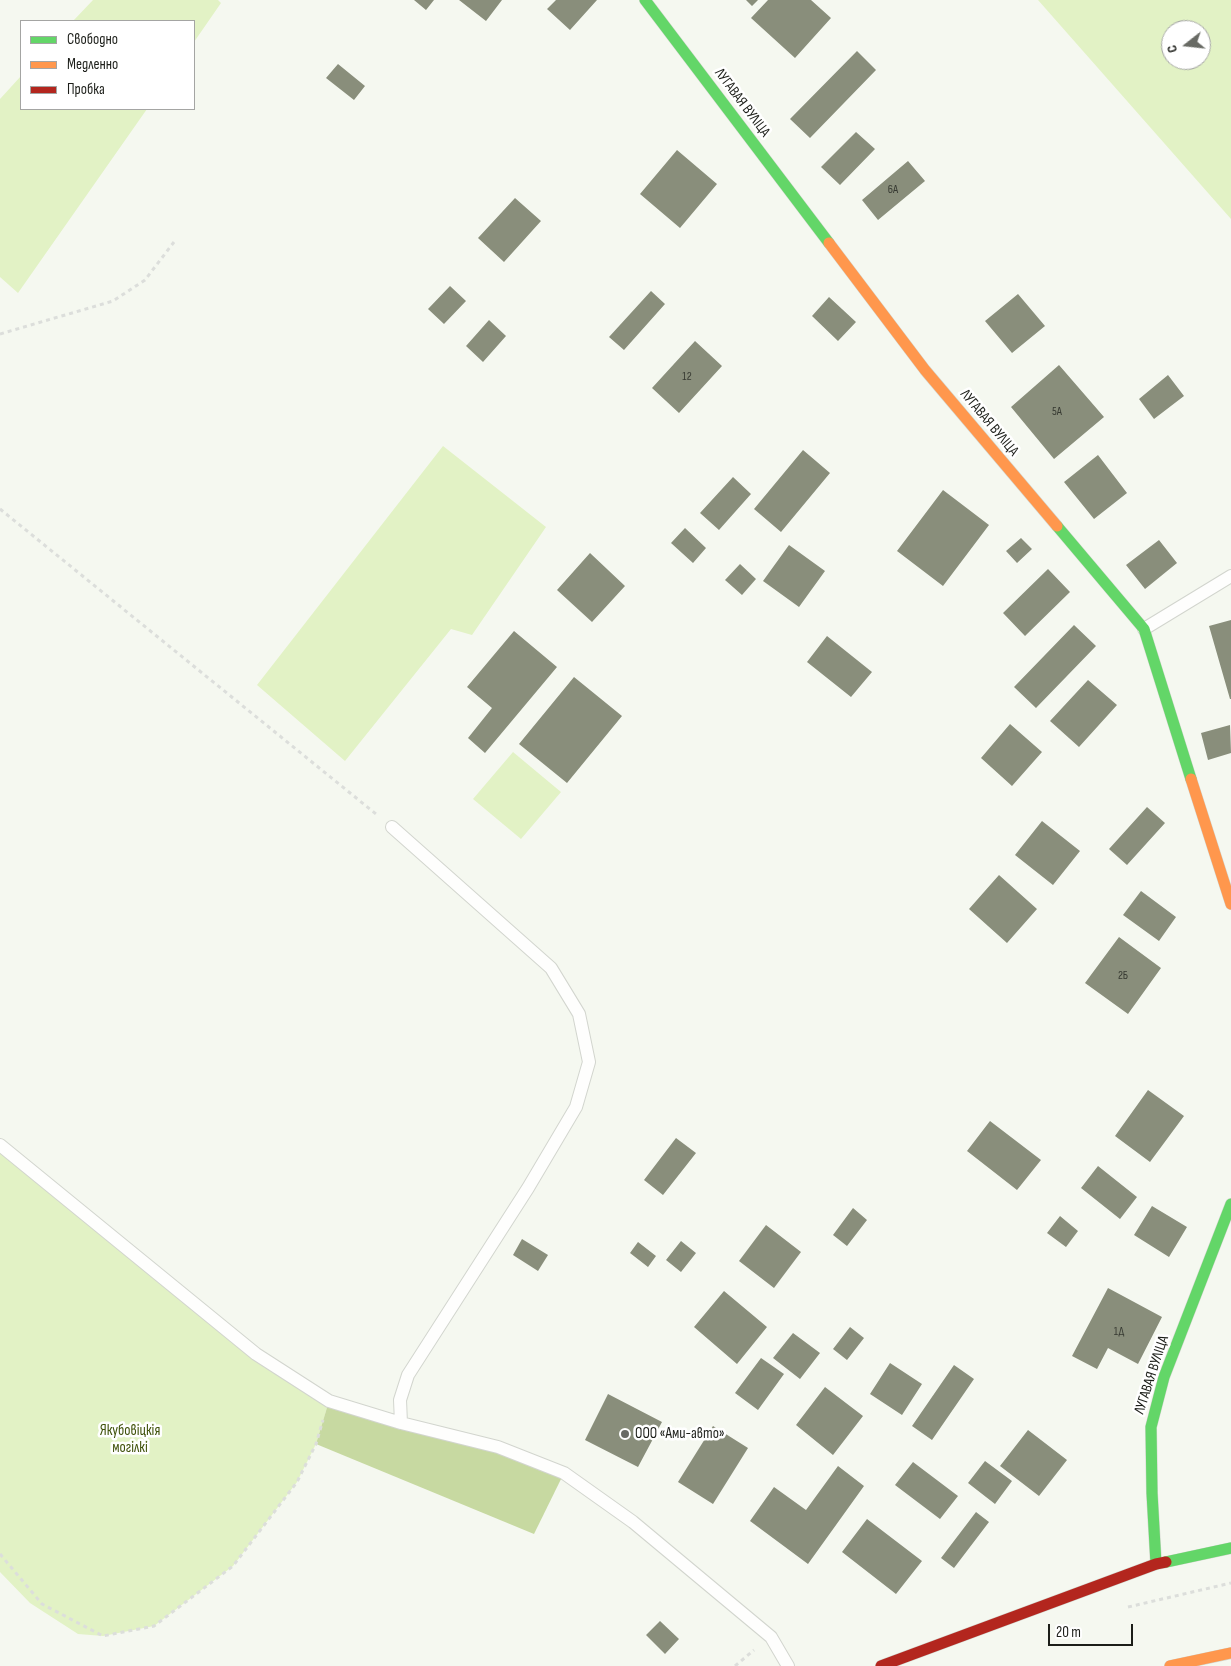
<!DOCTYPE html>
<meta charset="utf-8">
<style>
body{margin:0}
#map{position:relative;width:1231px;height:1666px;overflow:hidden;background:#f5f8f0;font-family:"Sofia Sans Condensed",sans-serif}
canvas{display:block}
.legend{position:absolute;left:20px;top:20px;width:175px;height:90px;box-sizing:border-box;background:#fff;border:1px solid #a4a5a3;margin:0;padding:6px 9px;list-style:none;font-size:15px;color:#1c1e19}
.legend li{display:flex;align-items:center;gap:10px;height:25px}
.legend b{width:25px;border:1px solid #a4a5a3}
.north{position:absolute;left:1161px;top:20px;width:50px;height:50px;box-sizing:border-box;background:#fff;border:1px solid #a4a5a3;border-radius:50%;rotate:254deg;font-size:14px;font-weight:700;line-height:20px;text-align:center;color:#1c1e19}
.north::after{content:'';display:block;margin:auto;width:18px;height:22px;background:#686a64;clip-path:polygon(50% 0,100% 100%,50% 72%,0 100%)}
.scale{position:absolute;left:1048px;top:1624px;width:85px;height:22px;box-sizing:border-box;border:2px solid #1c1e19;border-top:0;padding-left:6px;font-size:15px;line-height:18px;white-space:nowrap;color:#1c1e19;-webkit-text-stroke:4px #fff;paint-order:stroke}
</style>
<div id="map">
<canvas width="1231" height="1666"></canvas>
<ul class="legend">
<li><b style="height:6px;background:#63d668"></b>Свободно</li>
<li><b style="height:6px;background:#ff974d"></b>Медленно</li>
<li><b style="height:6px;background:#b3261e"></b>Пробка</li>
</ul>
<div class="north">С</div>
<div class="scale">20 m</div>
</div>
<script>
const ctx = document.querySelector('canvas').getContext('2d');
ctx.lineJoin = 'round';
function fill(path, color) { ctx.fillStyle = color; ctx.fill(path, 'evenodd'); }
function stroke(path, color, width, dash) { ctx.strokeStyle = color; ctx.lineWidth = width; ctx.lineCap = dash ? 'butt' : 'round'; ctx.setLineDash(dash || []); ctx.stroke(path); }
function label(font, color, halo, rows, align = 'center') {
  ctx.font = font + ' "Sofia Sans Condensed",sans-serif'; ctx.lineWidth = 5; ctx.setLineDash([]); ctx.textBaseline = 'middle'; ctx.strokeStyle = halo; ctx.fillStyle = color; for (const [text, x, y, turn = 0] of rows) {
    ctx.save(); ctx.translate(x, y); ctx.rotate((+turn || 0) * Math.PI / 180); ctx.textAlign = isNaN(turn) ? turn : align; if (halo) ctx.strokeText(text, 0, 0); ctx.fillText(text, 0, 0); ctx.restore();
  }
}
fill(new Path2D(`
 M93 0H218L221 3 194 42V21H73Z
 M1038 0H1231V219ZM1171 30H1201V60H1171Z
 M21 76V109H147L18 293 0 277V99Z
 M443 446 546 527 472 635 451 629 345 761 257 685Z
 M513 752 561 792 521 839 473 799Z
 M0 1145 256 1354 329 1401 316 1444 297 1482 233 1566 154 1626 103 1636 78 1634 30 1603 0 1572Z`), '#e2f2c5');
fill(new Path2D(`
 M329 1401 564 1473 534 1534 316 1444Z`), '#c7d9a1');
fill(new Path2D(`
 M414 0H434L426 10Z
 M459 0H502L486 21Z
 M556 0H597L570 30 547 9Z
 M746 0H758L752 6Z
 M768 0H811L831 18 795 58 751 18Z
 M857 51 876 70 810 138 790 119Z
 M338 64 365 86 354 100 326 78Z
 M856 132 875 149 840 185 821 167Z
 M677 150 717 184 680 228 640 194Z
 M908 161 925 181 878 220 862 200Z
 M515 198 541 221 504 262 478 238Z
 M450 286 466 301 444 324 428 309Z
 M651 291 665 304 624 350 609 337Z
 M1018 294 1045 326 1012 353 985 321Z
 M829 297 856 322 838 341 812 316Z
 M489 320 506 336 483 362 466 346Z
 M695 341 722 366 679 413 652 388Z
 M1059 365 1104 417 1054 459 1011 407Z
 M1168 375 1184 396 1154 419 1139 399Z
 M803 450 830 473 781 532 754 509Z
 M1098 455 1127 493 1094 519 1064 482Z
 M733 477 751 494 719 530 700 513Z
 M943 490 989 525 943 586 897 551Z
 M685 528 706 548 693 563 671 543Z
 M1021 538 1032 549 1017 563 1006 551Z
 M1159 540 1177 563 1145 589 1126 565Z
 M789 545 825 571 799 607 763 581Z
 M590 553 625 586 592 622 557 590Z
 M740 564 756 579 742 595 725 580Z
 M1048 569 1070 592 1025 636 1003 613Z
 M1231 620V699H1230L1209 626Z
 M1074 625 1096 646 1036 708 1014 687Z
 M514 631 557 667 485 753 468 738 492 708 467 687Z
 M827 636 872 672 851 697 807 662Z
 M574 677 622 716 567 783 519 744Z
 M1088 680 1117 705 1079 747 1050 721Z
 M1010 724 1042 752 1012 786 981 758Z
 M1230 725 1231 753 1208 760 1201 733Z
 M1147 807 1165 823 1127 865 1109 849Z
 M1042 821 1080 851 1053 885 1015 855Z
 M999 875 1037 909 1007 943 969 909Z
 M1141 891 1176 917 1159 941 1123 915Z
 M1119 937 1161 968 1128 1014 1085 983Z
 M1148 1090 1184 1116 1150 1162 1115 1136Z
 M990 1121 1041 1160 1017 1190 967 1151Z
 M676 1138 696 1153 663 1195 644 1180Z
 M1098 1166 1137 1197 1120 1219 1081 1188Z
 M1152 1206 1187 1227 1169 1257 1134 1235Z
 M853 1208 867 1220 847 1246 833 1235Z
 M1060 1216 1078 1231 1066 1247 1047 1233Z
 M766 1225 801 1252 774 1288 739 1261Z
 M522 1239 548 1255 538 1271 513 1255Z
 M681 1241 696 1253 681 1272 666 1260Z
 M638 1242 656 1256 648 1267 630 1253Z
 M1108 1288 1162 1317 1138 1364 1108 1348 1097 1369 1072 1356Z
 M724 1291 767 1327 737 1364 694 1327Z
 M850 1327 864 1338 847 1360 833 1349Z
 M793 1333 820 1353 800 1379 773 1358Z
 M761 1358 784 1374 758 1410 735 1393Z
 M890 1363 922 1384 902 1415 870 1394Z
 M954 1365 974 1379 932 1440 912 1426Z
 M825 1387 863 1416 833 1455 796 1425Z
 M608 1394 662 1422 638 1467 585 1440Z
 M713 1426 748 1448 713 1504 678 1482Z
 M1028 1430 1067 1460 1039 1496 1000 1466Z
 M985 1461 1012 1481 995 1504 968 1483Z
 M913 1462 958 1496 940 1519 895 1485Z
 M838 1466 864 1486 808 1564 750 1521 774 1487 806 1510Z
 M976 1512 989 1522 954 1568 941 1558Z
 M867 1519 922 1561 896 1594 842 1552Z
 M660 1621 679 1639 665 1654 646 1635Z`), '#898e7b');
const lane = new Path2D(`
 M1144 629 1231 576
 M392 827 551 968 579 1014 589 1062 576 1107 528 1188 408 1375 400 1400 401 1423
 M0 1145 256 1354 329 1401 401 1423 498 1447 564 1473 633 1522 771 1637 788 1666`);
const fast = new Path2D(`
 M645 0 829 243
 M1057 526 1144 629 1191 779
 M1166 1562 1231 1548
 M1156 1564 1152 1493 1151 1427 1164 1377 1231 1204`);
const slow = new Path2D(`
 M829 243 925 370 1057 526
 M1191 779 1231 904
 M1170 1666 1231 1653`);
const jam = new Path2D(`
 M881 1666 1156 1564 1166 1562`);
stroke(lane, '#d2d5ce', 14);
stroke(fast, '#d2d5ce', 12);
stroke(slow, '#d2d5ce', 12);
stroke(jam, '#d2d5ce', 12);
stroke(new Path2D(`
 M0 334 113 301 145 280 174 242
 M0 509 376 814
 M0 1554 42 1604 103 1636 154 1626 233 1566 297 1482 316 1444 323 1420
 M1128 1607 1231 1583
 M735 1666 754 1650`), '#dcdedb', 3, [4, 4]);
stroke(lane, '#fefefd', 12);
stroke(fast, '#63d668', 11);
stroke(slow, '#ff974d', 11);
stroke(jam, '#b3261e', 11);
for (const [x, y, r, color] of [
 [625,1434,5,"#686a64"]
]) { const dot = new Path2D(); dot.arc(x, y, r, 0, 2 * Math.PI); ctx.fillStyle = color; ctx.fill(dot); stroke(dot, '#fff', 2); }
label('12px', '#373a32', null, [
 ["6А",893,190],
 ["12",687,377],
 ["5А",1057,412],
 ["2Б",1123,976],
 ["1Д",1119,1332]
]);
label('15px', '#1c1e19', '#fff', [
 ["ЛУГАВАЯ ВУЛІЦА",742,103,53],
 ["ЛУГАВАЯ ВУЛІЦА",989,423,50],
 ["ЛУГАВАЯ ВУЛІЦА",1152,1375,-72]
]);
label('15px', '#40520b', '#fff', [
 ["Якубовіцкія",130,1431],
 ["могілкі",130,1448]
]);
label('15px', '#1c1e19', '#fff', [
 ["ООО «Ами-авто»",635,1434]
], 'left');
</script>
